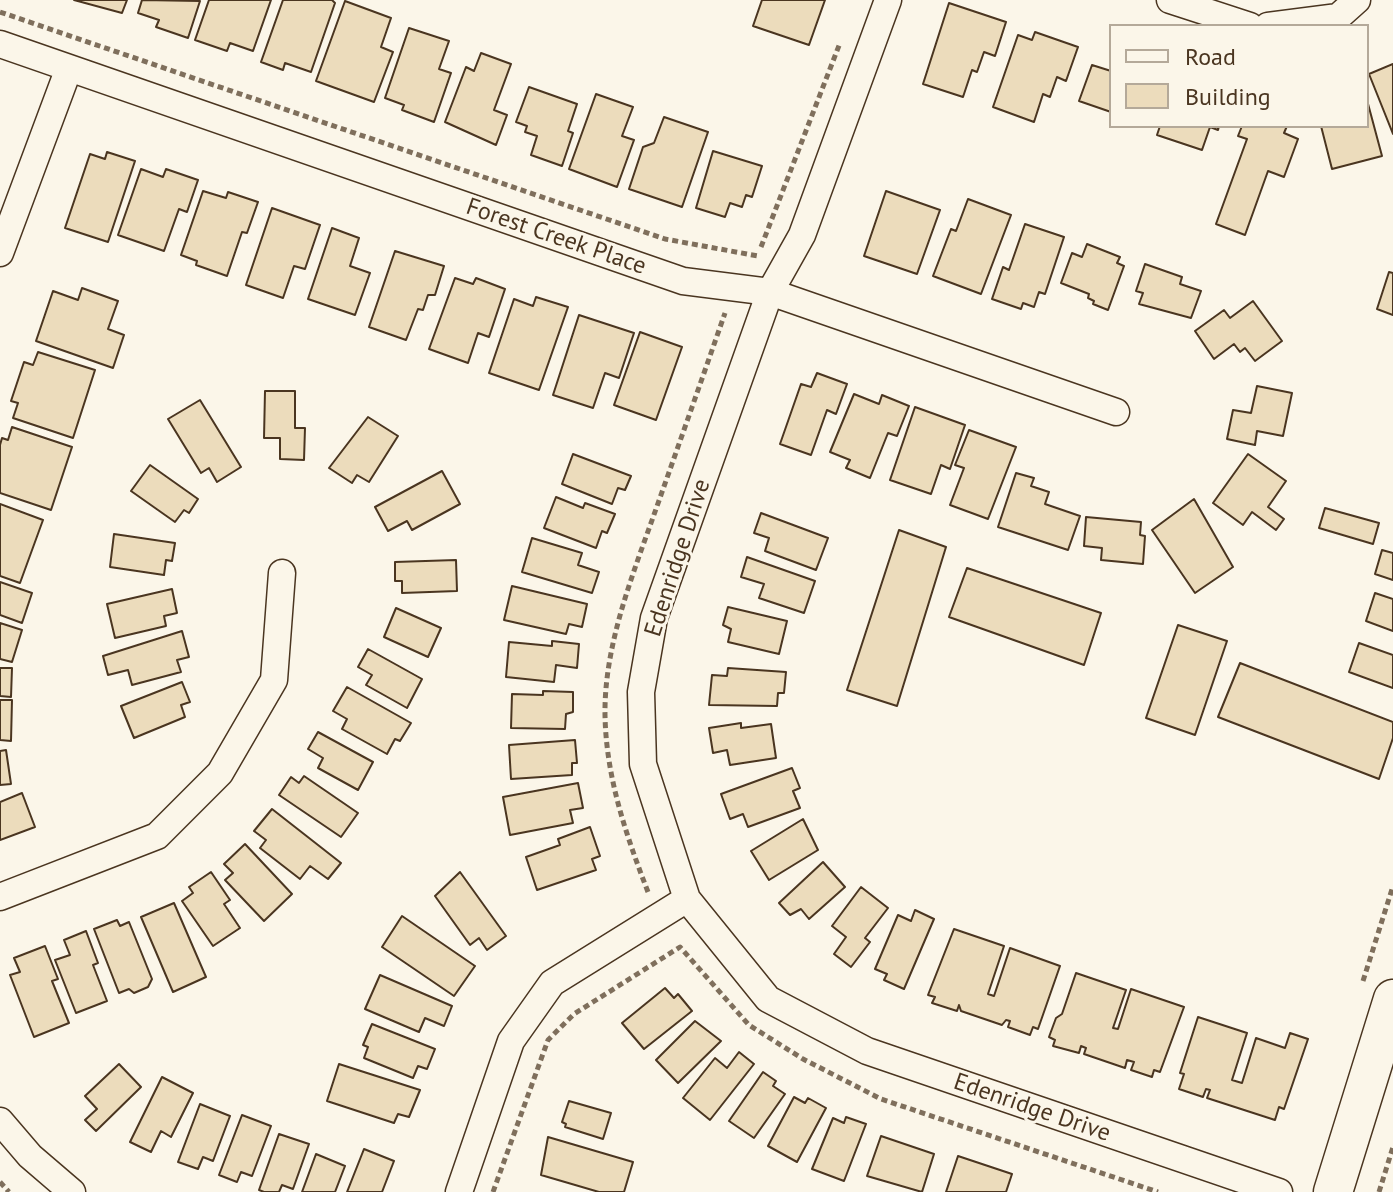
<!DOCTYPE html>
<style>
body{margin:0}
#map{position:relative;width:1393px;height:1192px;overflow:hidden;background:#fbf6e9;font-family:"PT Sans",sans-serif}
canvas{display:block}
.legend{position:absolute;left:1109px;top:24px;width:260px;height:104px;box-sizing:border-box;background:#fbf6e9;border:2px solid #b4a999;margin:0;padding:10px 14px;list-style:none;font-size:24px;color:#4a3520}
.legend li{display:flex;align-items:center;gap:16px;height:40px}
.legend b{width:40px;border:2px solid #b4a999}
</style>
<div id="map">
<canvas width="1393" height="1192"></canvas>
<ul class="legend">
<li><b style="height:10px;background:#fbf6e9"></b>Road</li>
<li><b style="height:22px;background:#ecdcbc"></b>Building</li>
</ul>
</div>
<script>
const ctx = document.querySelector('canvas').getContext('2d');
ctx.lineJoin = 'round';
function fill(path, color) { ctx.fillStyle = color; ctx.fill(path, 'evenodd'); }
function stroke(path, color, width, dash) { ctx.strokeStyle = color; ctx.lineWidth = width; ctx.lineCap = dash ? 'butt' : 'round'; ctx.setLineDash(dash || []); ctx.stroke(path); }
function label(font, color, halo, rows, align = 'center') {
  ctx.font = font + ' "PT Sans",sans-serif'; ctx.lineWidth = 6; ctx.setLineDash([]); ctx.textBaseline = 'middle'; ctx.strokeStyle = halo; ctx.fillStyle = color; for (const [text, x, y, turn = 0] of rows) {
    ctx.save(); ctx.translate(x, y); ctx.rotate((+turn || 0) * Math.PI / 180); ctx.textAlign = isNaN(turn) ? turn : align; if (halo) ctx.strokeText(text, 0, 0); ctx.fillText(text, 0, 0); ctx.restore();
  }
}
const building = new Path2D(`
 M74 0H127L122 13Z
 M142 0 200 1 188 38 156 27 159 20 138 13Z
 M209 0H271L253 51 230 43 227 51 195 40Z
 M283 0H332L335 3 311 72 285 63 283 70 261 62Z
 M762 0H825L809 45 753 26Z
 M345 1 391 18 381 47 393 52 374 102 316 81Z
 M949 3 1006 22 995 56 984 52 977 72 972 70 963 97 923 84Z
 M409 28 449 41 439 69 451 73 434 122 402 110 404 105 385 98Z
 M1035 32 1078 47 1066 81 1057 77 1050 97 1043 94 1034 122 993 107 1018 35 1032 40Z
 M481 53 511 64 494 110 507 115 496 145 445 122 466 67 474 71Z
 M1393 64V134L1369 74Z
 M1092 65 1111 71V112L1079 101Z
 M529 87 577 104 568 131 573 133 562 166 531 155 537 136 525 132 527 126 516 122Z
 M596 94 633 107 622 136 634 140 617 187 569 169Z
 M1367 100 1382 156 1332 169 1321 126H1367Z
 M664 117 708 132 682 207 629 189 643 147 654 143Z
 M1160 126H1219L1218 130 1210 127 1202 150 1157 135Z
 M1242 126H1287L1284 133 1298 139 1284 177 1268 171 1245 235 1216 224 1247 139 1238 136Z
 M713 151 762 166 752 197 746 195 742 207 730 203 725 217 696 208Z
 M107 152 135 161 108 242 65 228 90 154 105 159Z
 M141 169 163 177 166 169 198 180 187 212 179 209 164 251 118 235Z
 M203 191 226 198 228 192 258 202 247 233 242 232 227 276 196 265 197 261 181 255Z
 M886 191 940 210 917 274 864 256Z
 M968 199 1011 215 981 294 933 276 951 229 956 231Z
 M272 208 320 225 305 269 294 266 283 298 246 285Z
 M1025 224 1064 237 1045 294 1039 292 1034 307 1023 303 1021 309 992 299 1003 267 1009 270Z
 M332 228 359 238 350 266 370 273 355 315 308 299Z
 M1087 244 1120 257 1117 263 1124 266 1108 310 1093 304 1094 301 1088 298 1089 294 1061 283 1072 253 1082 257Z
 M395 251 444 266 435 295H428L423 310 418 309 406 340 369 327Z
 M1145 264 1182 277 1180 284 1201 291 1191 318 1139 304 1143 293 1136 291Z
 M1389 272 1393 273V315L1377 309Z
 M455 278 473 284 476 278 505 289 489 337 478 333 468 363 429 349Z
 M82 288 118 301 108 329 124 335 113 368 36 341 53 291 78 300Z
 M536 297 568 307 539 390 489 373 514 299 533 306Z
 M1253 301 1282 341 1255 361 1245 348 1240 352 1234 344 1214 359 1195 331 1224 310 1230 318Z
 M579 315 634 333 619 378 605 373 593 408 553 395Z
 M640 332 682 347 656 420 614 405Z
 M38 352 95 370 73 438 13 418 18 403 11 401 24 362 33 365Z
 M817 373 847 384 836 414 827 410 811 455 780 444 801 384 811 387Z
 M1257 386 1292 393 1283 436 1257 431 1255 445 1227 439 1233 410 1251 413Z
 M265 391H295V428H305L304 460 280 459V438H264Z
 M854 394 879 404 882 395 909 406 897 436 888 433 870 478 846 468 850 460 830 452Z
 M200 400 241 467 217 482 209 468 201 473 168 419Z
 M915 407 965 425 950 469 941 465 931 494 890 480Z
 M368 417 398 436 369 482 357 475 352 483 329 468Z
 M12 427 72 447 51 510 0 493V445L2 438 8 440Z
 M969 430 1016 447 988 519 950 505 964 468 955 465Z
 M573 454 631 476 625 490 618 488 612 504 562 484Z
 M1248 454 1286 481 1268 507 1284 519 1276 530 1252 512 1243 525 1213 503Z
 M150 465 198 499 189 513 184 510 175 522 131 491Z
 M442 471 460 504 412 530 407 521 388 531 375 507Z
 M1016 473 1034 478 1031 486 1049 492 1045 504 1080 516 1068 550 998 527Z
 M556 497 583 508 585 503 615 514 607 533 602 531 596 548 544 528Z
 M1194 499 1233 567 1195 593 1152 530Z
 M0 504 43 520 20 583 0 576Z
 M1325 508 1379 523 1373 544 1319 528Z
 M761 513 828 538 816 570 765 551 769 538 754 533Z
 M1086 517 1141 522 1140 535 1145 536 1143 564 1101 560 1102 548 1084 546Z
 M899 530 946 547 897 706 847 690Z
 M114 534 175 543 172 561 166 560 164 575 110 567Z
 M532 538 582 553 578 565 599 572 592 593 522 572Z
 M1382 550 1393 553V580L1375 574Z
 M747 557 815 581 804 613 759 598 764 584 741 577Z
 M456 560 457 591 402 593V581H395V562Z
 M967 568 1101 613 1084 665 949 617Z
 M0 582 32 593 22 623 0 615Z
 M512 586 587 604 582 627 569 624 566 634 504 620Z
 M172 589 177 613 164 616 166 626 115 638 107 604Z
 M1375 593 1393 599V631L1366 621Z
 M728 607 787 621 779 654 728 642 731 629 723 625Z
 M396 608 441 628 428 657 384 637Z
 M0 623 22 630 12 662 0 659Z
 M1178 625 1227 641 1195 735 1146 718Z
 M182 631 189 657 177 660 181 672 132 685 128 670 108 675 103 656Z
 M552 641 579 644 577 668 556 665 554 682 506 677 509 642 552 646Z
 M1359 643 1393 655V688L1349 672Z
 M368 649 422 679 407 708 366 685 372 675 358 667Z
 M1240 663 1393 722V738L1379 779 1218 717Z
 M0 668H12L11 697 0 696Z
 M728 668 786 672 784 693H778L777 706 709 705 712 675 727 676Z
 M182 682 190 702 181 705 185 717 134 738 121 706Z
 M347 687 411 723 400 741 395 739 387 754 342 729 347 719 333 711Z
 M543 691 573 692V712L566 714 565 729 511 728 512 694 543 695Z
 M0 700H12L11 741 0 740Z
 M741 723V728L771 724 776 758 730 765 727 750 713 753 709 728Z
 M318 732 373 762 358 790 318 768 323 758 308 749Z
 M575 740 577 763H572V775L511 779 509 745Z
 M6 750 11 784 0 785V751Z
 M792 768 800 788 793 791 800 808 748 827 743 814 730 819 721 794Z
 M304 776 358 813 341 837 279 795 291 777 299 783Z
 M578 783 583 808 570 810 573 823 510 835 503 797Z
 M22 793 35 827 0 840V802Z
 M272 809 341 863 328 879 310 866 300 879 260 848 266 840 254 831Z
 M803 819 818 850 769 880 751 851Z
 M590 827 600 856 592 859 596 870 537 890 526 857 560 845 558 839Z
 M245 844 292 894 264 921 225 880 233 873 224 864Z
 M823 862 845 887 809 919 801 909 790 915 779 903Z
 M211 872 230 900 224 904 240 928 213 946 182 901 193 893 189 887Z
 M460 872 506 936 487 950 479 938 470 945 435 896Z
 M861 887 888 908 865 938 870 942 851 967 834 954 846 937 832 926Z
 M174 903 206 977 173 992 141 917Z
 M915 910 934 919 904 989 884 980 887 974 875 969 898 915 911 921Z
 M402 916 475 966 454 996 382 947Z
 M117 920 120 926 129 922 152 979 148 987 134 993 129 989 119 993 94 929Z
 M954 929 1004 946 988 994 994 996 1010 948 1060 966 1038 1029 1033 1027 1030 1035 1008 1027 1010 1021 1006 1020 1002 1025 961 1011 959 1005 957 1011 932 1003 935 997 928 995Z
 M86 931 98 963 93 965 107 1001 76 1013 55 960 70 955 64 940Z
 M45 946 58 979 52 981 69 1023 34 1037 10 975 20 972 14 958Z
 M1076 973 1126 990 1113 1028 1118 1029 1131 989 1184 1007 1160 1072 1154 1070 1152 1077 1131 1070 1134 1062 1127 1060 1125 1068 1084 1054 1086 1048 1081 1046 1079 1053 1053 1046 1055 1040 1049 1037 1056 1018 1062 1014Z
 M380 975 452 1006 444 1026 425 1018 419 1032 365 1009Z
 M665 988 674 998 678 994 692 1011 644 1049 622 1023Z
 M1198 1017 1247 1033 1232 1080 1242 1083 1256 1038 1285 1048 1290 1033 1308 1039 1284 1109 1279 1107 1275 1120 1207 1098 1210 1090 1206 1089 1203 1097 1179 1089 1184 1074 1180 1073Z
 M695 1021 721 1041 678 1083 656 1060Z
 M372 1024 435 1049 427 1069 418 1066 413 1078 364 1058 368 1047 363 1045Z
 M739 1052 754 1064 710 1120 683 1098 715 1058 727 1068Z
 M119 1064 141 1087 96 1131 85 1120 97 1109 85 1096Z
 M339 1064 420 1090 409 1117 398 1114 394 1123 327 1101Z
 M763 1072 776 1081 773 1086 785 1094 754 1138 729 1121Z
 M162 1077 193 1093 171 1137 161 1131 151 1152 130 1142Z
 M794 1097 805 1103 808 1098 826 1108 797 1162 768 1146Z
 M569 1101 611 1113 603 1139 565 1127 566 1124 562 1122Z
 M200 1104 230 1116 213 1161 203 1157 198 1169 178 1162Z
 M242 1115 271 1126 252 1176 241 1172 237 1182 219 1175Z
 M846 1117 866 1124 844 1181 812 1169 833 1118 844 1123Z
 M279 1134 309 1144 293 1189 282 1185 279 1192H264L259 1190Z
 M881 1136 934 1154 922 1192 867 1176Z
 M548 1137 633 1162 624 1192H599L541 1175Z
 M364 1149 394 1161 382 1192H347Z
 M316 1154 345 1166 335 1192H302Z
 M958 1156 1012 1174 1006 1192H946Z`);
fill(building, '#ecdcbc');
stroke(building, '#4a3520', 2);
const street = new Path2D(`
 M888 0 802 235 770 292 654 618 641 692 643 764 687 899 768 999 867 1051 1279 1192
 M1170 0 1250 26
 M1268 26 1338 17 1357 0
 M0 44 683 281 770 292 1116 412
 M0 253 69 68
 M0 897 157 836 220 773 274 680 282 573
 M0 1121 30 1156 72 1192
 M459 1192 511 1041 552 983 687 899`);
const secondary = new Path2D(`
 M1333 1192 1393 999`);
stroke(street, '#4a3520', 29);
stroke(secondary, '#4a3520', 41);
stroke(new Path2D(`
 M0 12 665 239 758 256
 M761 247 840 43
 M648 892C626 835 606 777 605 715 604 645 633 574 656 509 679 444 702 379 725 313
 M1363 981 1393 886
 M0 1182 9 1192
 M493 1192 548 1040 574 1014 680 947 749 1025 803 1059 881 1099 1158 1192
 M1379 1192 1393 1147`), '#7f6f5c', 5, [6, 4]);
stroke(street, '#fbf6e9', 26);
stroke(secondary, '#fbf6e9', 38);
label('24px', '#4a3520', '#fbf6e9', [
 ["Forest Creek Place",556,237,19],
 ["Edenridge Drive",678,558,-72],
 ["Edenridge Drive",1032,1108,19]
]);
</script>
